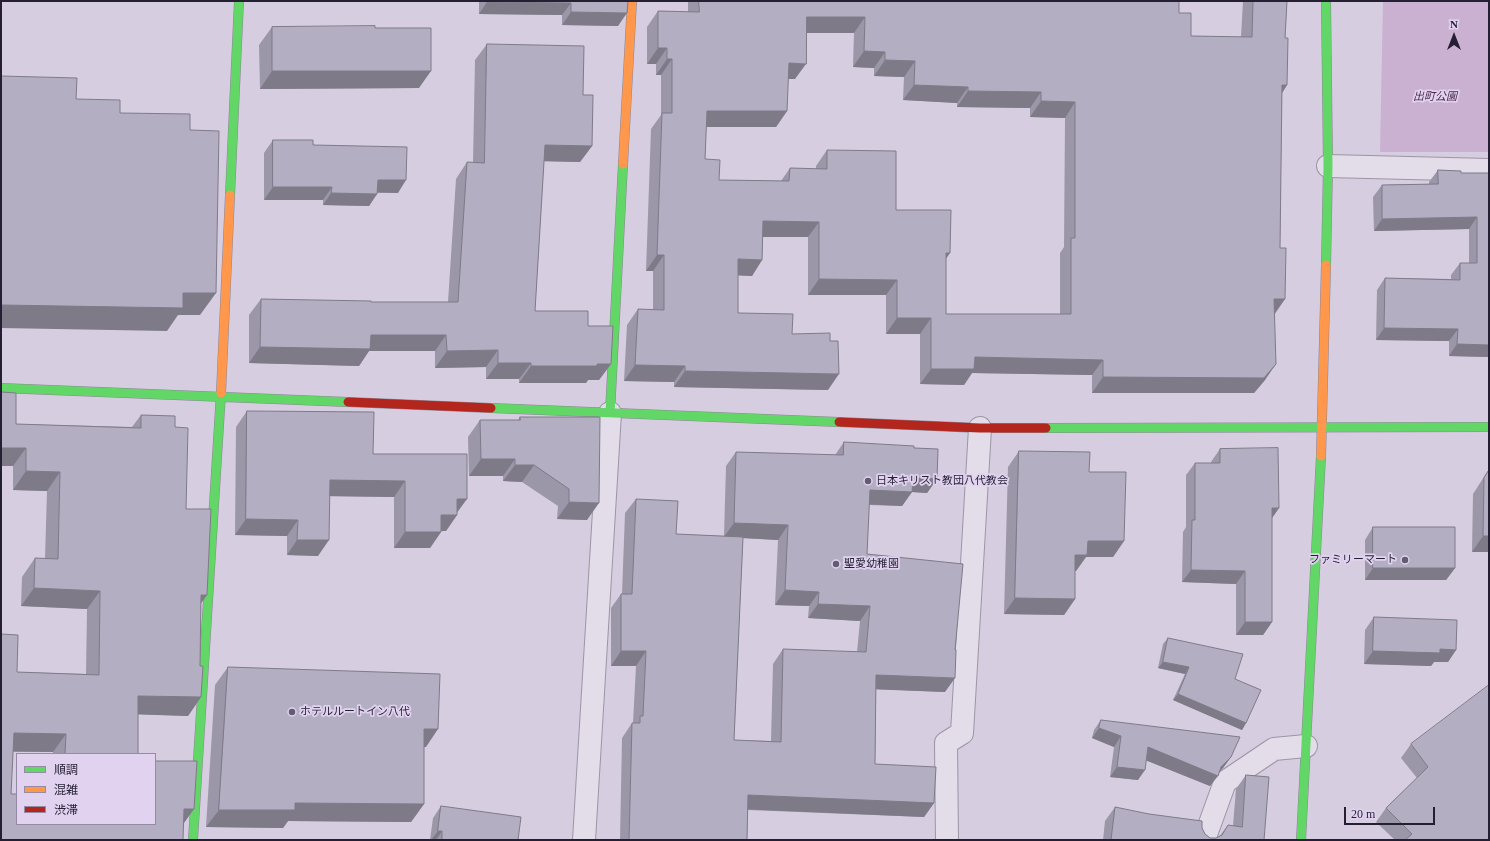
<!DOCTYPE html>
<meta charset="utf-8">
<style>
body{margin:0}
#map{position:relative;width:1490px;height:841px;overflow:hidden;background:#d6cde0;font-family:"Times New Roman","Noto Sans JP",serif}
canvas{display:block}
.frame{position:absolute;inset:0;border:2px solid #241f33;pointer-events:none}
.legend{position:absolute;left:16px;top:753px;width:140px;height:72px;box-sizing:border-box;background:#e1d3f0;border:1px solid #958ba4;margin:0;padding:5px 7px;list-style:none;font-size:12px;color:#241f33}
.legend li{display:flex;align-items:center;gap:8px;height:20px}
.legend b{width:20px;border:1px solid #958ba4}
.north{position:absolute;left:1434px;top:16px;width:40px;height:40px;-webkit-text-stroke:3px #e1d3f0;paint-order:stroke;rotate:0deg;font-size:11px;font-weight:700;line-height:16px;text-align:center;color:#241f33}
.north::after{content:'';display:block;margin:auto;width:14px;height:18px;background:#241f33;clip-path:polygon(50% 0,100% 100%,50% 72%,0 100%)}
.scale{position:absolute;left:1344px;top:807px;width:91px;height:18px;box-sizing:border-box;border:2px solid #241f33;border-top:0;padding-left:5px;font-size:12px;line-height:14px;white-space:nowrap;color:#241f33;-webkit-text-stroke:3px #e1d3f0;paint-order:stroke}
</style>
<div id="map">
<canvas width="1490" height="841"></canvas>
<div class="frame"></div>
<ul class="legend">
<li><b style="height:5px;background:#63d668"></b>順調</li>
<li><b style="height:5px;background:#ff974d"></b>混雑</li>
<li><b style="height:5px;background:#b3261e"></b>渋滞</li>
</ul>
<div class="north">N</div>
<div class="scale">20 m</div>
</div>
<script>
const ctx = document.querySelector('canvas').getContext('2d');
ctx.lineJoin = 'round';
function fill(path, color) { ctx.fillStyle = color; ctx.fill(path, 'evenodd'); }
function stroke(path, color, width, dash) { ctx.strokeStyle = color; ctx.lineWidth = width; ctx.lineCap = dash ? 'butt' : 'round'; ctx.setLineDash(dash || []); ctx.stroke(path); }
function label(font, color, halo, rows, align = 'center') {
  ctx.font = font + ' "Times New Roman","Noto Sans JP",serif'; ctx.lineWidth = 3.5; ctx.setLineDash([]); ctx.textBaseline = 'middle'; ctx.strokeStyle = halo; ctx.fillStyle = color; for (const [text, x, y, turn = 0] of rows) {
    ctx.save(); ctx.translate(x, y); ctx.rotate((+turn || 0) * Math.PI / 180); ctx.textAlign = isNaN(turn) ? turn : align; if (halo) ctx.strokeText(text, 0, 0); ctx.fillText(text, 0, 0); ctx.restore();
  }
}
fill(new Path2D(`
 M1383 1H1489V152H1380Z`), '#cab1d1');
const street = new Path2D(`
 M1328 166 1489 170
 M584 840 610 413
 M947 840 946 743 962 733 980 428
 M1204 840 1225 782 1274 749 1306 746`);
const fast = new Path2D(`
 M230 195 239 1
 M1326 265 1328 166 1326 1
 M1 388 348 402
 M491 408 839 422
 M610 413 623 164
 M1046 428 1489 427
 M193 840 221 393
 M1301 840 1321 456`);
const slow = new Path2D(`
 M623 164 632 1
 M221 393 230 195
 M1321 456 1326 265`);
const jam = new Path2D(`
 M348 402 491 408
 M839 422 980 428H1046`);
stroke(street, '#9c95a5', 24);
stroke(fast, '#8c8695', 10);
stroke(slow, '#8c8695', 10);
stroke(jam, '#8c8695', 10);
stroke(street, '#e3dde9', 22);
stroke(fast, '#63d668', 9);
stroke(slow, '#ff974d', 9);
stroke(jam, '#b3261e', 9);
fill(new Path2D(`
 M479 1H628L618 26 562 25V15L479 14Z
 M688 1H1179V13L1191 36 1241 37 1243 1H1287L1285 38 1287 85 1282 93 1280 248 1285 299 1275 314 1265 380 1254 393H1092V375L972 373 964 385 920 384V334H886V295H808V237H763L762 260 752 276 738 275V313L792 334 828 390 674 387V382L624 381 627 325 638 309 653 310V271H646L651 129 661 115V75H656V64H647V27L658 11 688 12ZM807 33H854L853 67 874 68V76L904 77 903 100 957 103V107L1030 108V117L1065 118 1064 247 1060 253V314H946V259L896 210 827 150 816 166V169L790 168 781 181 719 180 705 159 706 127H776L787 111 788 79H795Z
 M272 27 419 88 260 89 259 45Z
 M487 44 583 95 592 146 580 162 544 161 535 311 588 326 611 364 599 380H588L586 383H519V379H486V367L435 368V351H369L359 366 249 363V315L261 299 371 302H448L456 179 467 162 473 163 475 60Z
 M273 140 313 145 398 193H377V194L369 206 323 205V200H264V153Z
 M1438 170 1461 173H1489V357L1449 356V341L1376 340 1377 290 1385 278 1451 279V275L1460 263H1469V229L1374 231 1373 197 1382 185 1429 184V182Z
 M247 411 373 454 457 512V515L446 531H441V532L430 548H394V497L329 496 318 556 287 555V536L235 535 236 427Z
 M141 415 175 427 186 509 207 595 201 603 200 666 201 697 188 716 138 714V754H53V752H13L11 794 194 809 183 824 1 840 17 672 86 674 87 609 21 606 22 577 35 558 45 559 47 491 13 490V466H1L16 424 132 427Z
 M520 417H600L587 520 557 519 558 506 522 482 503 481V476H469L468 437 480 420H518Z
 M844 442 914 448 937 479 927 493 912 492 902 506 869 505 867 554 945 692 876 689 875 764 934 803 924 817 748 810 747 840H620L622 738 632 723H633L636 666H611V608L621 594H622L625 513 636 499 676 534 724 536 726 466 736 452 835 455ZM743 538 778 540 775 605 809 606 808 618 860 621 857 652 783 649 773 664 771 741 734 740Z
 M1220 449 1279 508 1272 518V622L1263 635H1236V584L1182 582 1183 532 1186 527V475L1195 463H1211V462Z
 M1019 451 1089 472 1124 541 1113 557H1086L1076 571H1075V599L1064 615 1004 614 1008 467Z
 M1489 469V552H1472L1473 494Z
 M1373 527 1455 568 1446 580H1365V540Z
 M1374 617 1456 650 1448 662H1434L1431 666 1364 664 1365 630Z
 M1168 638 1235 679 1246 723 1242 730 1173 700 1185 674 1158 668 1163 644Z
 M228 667 426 747H424V804L411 822 288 821 283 828 206 827 215 685Z
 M1101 720 1231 757 1223 768 1219 772 1210 786 1146 760 1138 780 1110 777 1114 747 1092 738 1094 730Z
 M1411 744 1489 840H1395L1376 822 1386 808 1417 778 1401 758Z
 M1246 775 1264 840H1103L1105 821 1115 807 1202 828 1205 834 1210 838H1216L1219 837 1228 825 1233 826 1236 789Z
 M441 806 518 840H430L433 818Z`), '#9b96a8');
fill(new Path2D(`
 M487 2 571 3 562 15 479 14Z
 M571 12 627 13 618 26 562 25Z
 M807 17H865L854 33H796Z
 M658 48H667L656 64H647Z
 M864 51 885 52 874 68 853 67Z
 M667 59H672L661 75H656Z
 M885 60 915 61 904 77 874 76Z
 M789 63 806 64 795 79H778Z
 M272 71H431L419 88 260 89Z
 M914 85 968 87 957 103 903 100Z
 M1282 85H1287L1277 101Z
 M968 91 1041 92 1030 108 957 107Z
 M1041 101 1075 102 1065 118 1030 117Z
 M707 111H787L776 127H696Z
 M545 145 592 146 580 162 534 161Z
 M378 180H406L398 193 369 192Z
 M273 187H332L323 200H264Z
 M331 193 377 194 369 206 323 205Z
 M1477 217 1469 229 1374 231 1382 219Z
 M763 221 819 222 808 237H752Z
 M946 253H950L939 269Z
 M657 255H664L653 271H646Z
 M738 259 762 260 752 276 727 275Z
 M819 279 897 280 886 295H808Z
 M183 293H216L200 315H178L167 331 1 328V305Z
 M1274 299H1285L1274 314Z
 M897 318H931L920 334H886Z
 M1384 328 1458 329 1449 341 1376 340Z
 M371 335H446L435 351H369L359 366 249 363 260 347Z
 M1457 344 1489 345V357L1449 356Z
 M498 350 486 367 435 368 447 351Z
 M975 357 1103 360 1092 375 972 373 964 385 920 384 931 369Z
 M498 363H531L519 379H486Z
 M597 364H611L599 380H588L586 383H519L531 366Z
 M1276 364 1265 380 1254 393H1092L1103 377Z
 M635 365 685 366 674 382 624 381Z
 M685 371 839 374 828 390 674 387Z
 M1 448H26L13 466H1Z
 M481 459H515L503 476H469Z
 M515 465H534L522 482 503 481Z
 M26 471 60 472 47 491 13 490Z
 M913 478 937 479 927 493 912 492 902 506 860 504 870 490Z
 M330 480 405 481 394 497 319 496Z
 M457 499H467L456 514Z
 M569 502 599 503 587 520 557 519Z
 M1272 508H1279L1270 521Z
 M441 515H457L446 531H430Z
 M246 519 298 520 287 536 235 535Z
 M734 523 788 525 778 540 724 537Z
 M405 532H441L430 548H394Z
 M1483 536H1489V552H1472Z
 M297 540H329L318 556 287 555Z
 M1088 541H1124L1113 557H1086L1076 571H1064L1075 555Z
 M1373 568H1455L1446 580H1365Z
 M1191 570 1245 571 1236 584 1182 582Z
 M34 588 100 591 87 609 21 606Z
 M785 590 819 592 809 606 775 605Z
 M201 595H207L194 613Z
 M1015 598 1075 599 1064 615 1004 614Z
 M818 604 870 606 860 621 808 618Z
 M1245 622H1272L1263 635H1236Z
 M1440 649 1456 650 1448 662H1434L1431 666 1364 664 1373 651Z
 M621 651H646L636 666H611Z
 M1163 662 1189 667 1185 674 1158 668Z
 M876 675 955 678 945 692 866 689Z
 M1178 694 1246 723 1242 730 1173 700Z
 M138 696 201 697 188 716 125 714Z
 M1099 728 1121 736 1114 747 1092 738Z
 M424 729H438L426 747H411Z
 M14 733 66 734 53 752 1 751Z
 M1148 747 1221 767 1231 757 1223 768 1216 775 1218 776 1210 786 1140 758Z
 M1117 767 1145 770 1138 780 1110 777Z
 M748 795 934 803 924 817 738 809Z
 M295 803 424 804 411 822 288 821 283 828 206 827 219 810Z
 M184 809H194L181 827Z
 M438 831H442L436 840H431Z`), '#7e7a88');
const building = new Path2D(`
 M487 1H628L627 13 571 12V3L487 2Z
 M699 1H1179V13H1191V36L1252 37 1253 1H1287L1285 38H1288L1287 85H1282L1280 248H1286L1285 299H1274L1276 364 1264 378 1103 377V360L975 357 974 369H931V318H897V280L819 279V222L763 221 762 260 738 259V313L793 314 792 334 830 333V341H838L839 374 685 371V366L635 365 638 309 664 310V255H657L662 113H672V59H667V48H658V11L699 12ZM807 17H865L864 51 885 52V60L915 61 914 85 968 87V91L1041 92V101L1075 102V238H1071V314H946V253H950L951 210H896V151L827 150V169L790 168 789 181 719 180 720 160 705 159 707 111H787L789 63 806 64Z
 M375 26V28H431V71H272V27Z
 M487 44 584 46 583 95H593L592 146 545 145 535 311H588V326H613L611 364H597V366H531V363H498V350L447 351 446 335H371L370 349 260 347 261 299 371 301V302H458L467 162 484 163Z
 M1 76 77 78 76 99 120 100V113L190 114V130L219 131 216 293H183V308L1 305Z
 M273 140H313V145L407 147 406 180H378L377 194 331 193 332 187H273Z
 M1438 170 1461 171V173H1489V345L1457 344 1458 329 1384 328 1385 278 1460 280V263H1477V217L1382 219V185L1438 184Z
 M1 392 16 393V424L141 428V415L175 416V427L188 428 186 509H211L207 595H201L200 666H203L201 697 138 696V754H65L66 734 14 733 11 794H17V824H155V761H197L194 809H184L183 840H1V634L18 635 17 672 99 675 100 591 34 588 35 558 58 559 60 472 26 471V448H1Z
 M247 411 374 412 373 454H467V499H457V515H441V532H405V481L330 480 329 540H297L298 520 246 519Z
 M520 417H600L599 503 569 502V489L534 465H515V459H481L480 420H520Z
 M844 442 914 446V448L938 449 937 479 913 478 912 492 870 490 867 554 963 564 955 650H956L955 678 876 675 875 764 936 767 934 803 748 795 747 840H629L632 723H640V716H643L646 651H621V594H632L636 499 678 501 676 534 743 537 734 740 781 742 783 649 866 652 870 606 818 604 819 592 785 590 788 525 734 523 736 452 843 455Z
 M1278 448 1279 508H1272V622H1245V571L1191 570 1192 520H1195V463H1220V449Z
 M1019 451 1090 452 1089 472H1126L1124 541H1088L1087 555H1075V599L1015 598Z
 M1489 470V536H1483L1484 478Z
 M1373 527H1455V568H1373Z
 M1374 617 1457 620 1456 650 1440 649V653L1373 651Z
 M1168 638 1243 654 1235 679 1261 690 1246 723 1178 694 1189 667 1163 662Z
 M228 667 440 674 438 729H424V804L295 803V810H219Z
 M1489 685V839L1487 840H1405L1412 834 1386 808 1428 767 1411 744Z
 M1101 720 1240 737 1231 757 1221 767 1218 776 1148 747 1145 770 1117 767 1121 736 1099 728Z
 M1246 775 1269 777 1264 840H1111L1115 807 1149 814 1202 821V828L1205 834 1210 838H1216L1222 835 1228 825 1242 827Z
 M441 806 521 817 518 840H442V831H438Z`);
fill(building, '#b4aec3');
stroke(building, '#7e7a88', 1);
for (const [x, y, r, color] of [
 [868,481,4,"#625c70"],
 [1405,560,4,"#625c70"],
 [836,564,4,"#625c70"],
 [292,712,4,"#625c70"]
]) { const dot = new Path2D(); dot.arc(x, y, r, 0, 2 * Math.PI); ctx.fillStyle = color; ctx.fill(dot); stroke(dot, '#e1d3f0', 1.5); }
label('italic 11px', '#4c294c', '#e1d3f0', [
 ["出町公園",1435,97]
]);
label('11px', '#241f33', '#e1d3f0', [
 ["日本キリスト教団八代教会",876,481],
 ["ファミリーマート",1397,560,"right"],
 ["聖愛幼稚園",844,564],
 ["ホテルルートイン八代",300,712]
], 'left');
</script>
